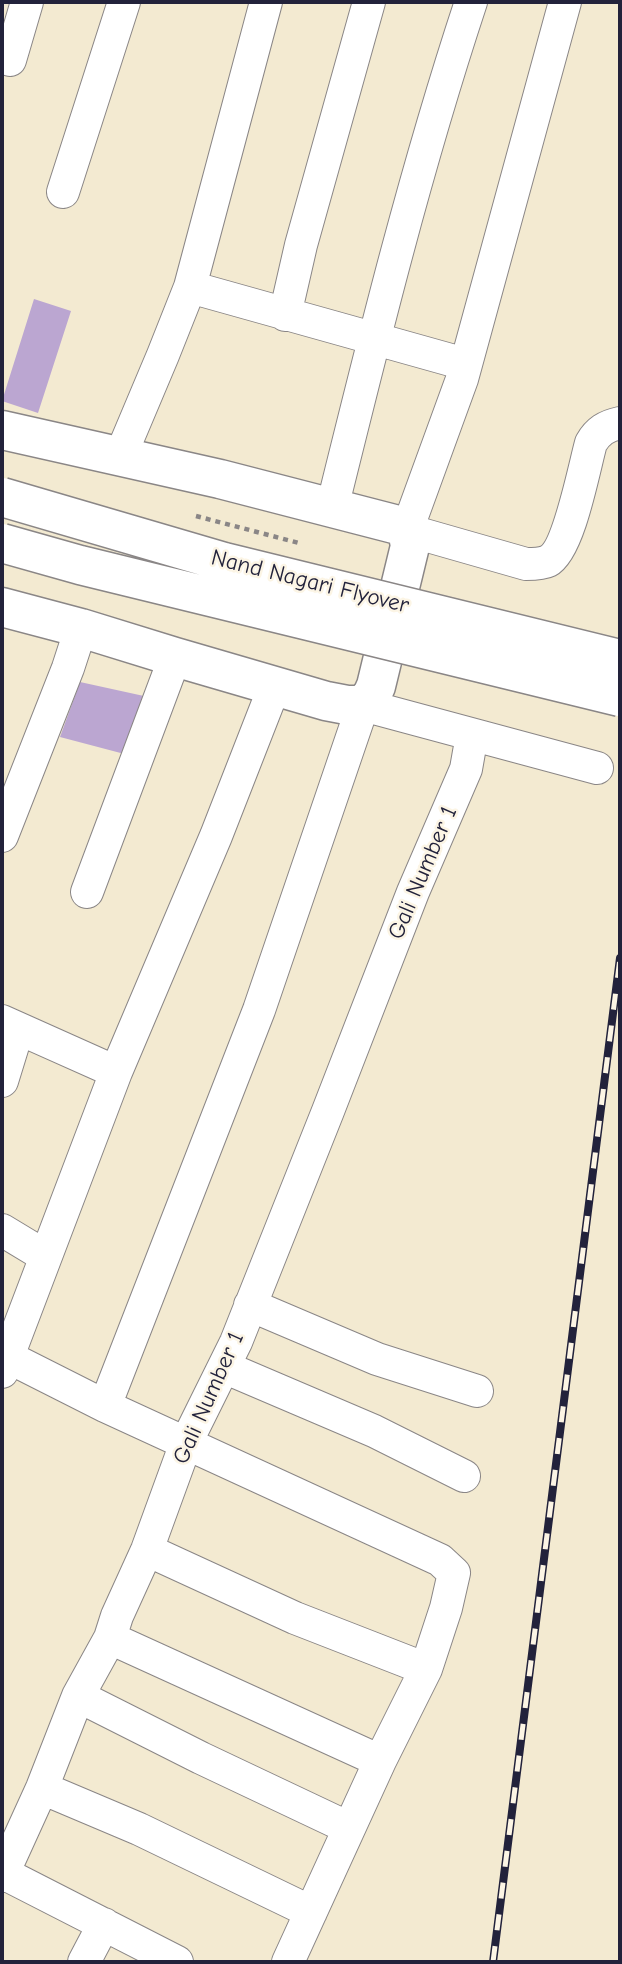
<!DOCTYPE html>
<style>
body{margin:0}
#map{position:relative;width:622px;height:1964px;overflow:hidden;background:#f3ead1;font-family:"Comic Neue",sans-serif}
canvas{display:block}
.frame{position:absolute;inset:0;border:4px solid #22223b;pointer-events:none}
</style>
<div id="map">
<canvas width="622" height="1964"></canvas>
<div class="frame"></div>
</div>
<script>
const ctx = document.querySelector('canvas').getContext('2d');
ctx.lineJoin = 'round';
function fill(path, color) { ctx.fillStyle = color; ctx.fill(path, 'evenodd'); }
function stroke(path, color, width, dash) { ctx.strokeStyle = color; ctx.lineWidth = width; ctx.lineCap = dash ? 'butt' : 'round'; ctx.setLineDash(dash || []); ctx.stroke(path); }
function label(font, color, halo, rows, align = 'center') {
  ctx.font = font + ' "Comic Neue",sans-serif'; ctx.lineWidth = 5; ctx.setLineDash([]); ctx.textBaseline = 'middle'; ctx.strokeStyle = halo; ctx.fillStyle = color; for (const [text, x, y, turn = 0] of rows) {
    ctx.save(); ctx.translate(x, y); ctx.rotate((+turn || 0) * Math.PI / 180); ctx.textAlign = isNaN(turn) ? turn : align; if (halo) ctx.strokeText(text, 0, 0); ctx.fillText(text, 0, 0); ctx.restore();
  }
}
fill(new Path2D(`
 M34 299 71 311 38 413 2 401Z
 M80 682 153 698 132 756 60 737Z`), '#bba6d1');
const minor = new Path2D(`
 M565 2 462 379 407 530 526 564C533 564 542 564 548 561 569 550 584 468 591 443 598 431 606 426 620 423
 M10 60 27 2
 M63 192 124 2
 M190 287 465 364
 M285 315 301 245 369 2
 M120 457 163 355 190 287 266 2
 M332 508C374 338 416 168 471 2
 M2 836 68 668 81 628
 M87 892 175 657
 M2 1021 116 1072
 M2 1081 18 1029
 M2 1230 45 1256
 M250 1305 377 1359 477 1391
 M8 1357 105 1406 440 1560 454 1573 446 1608 426 1669 380 1761 288 1962
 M224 1367 374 1431 464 1476
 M2 1372 116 1072 216 836 275 685
 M105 1406 259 1010 363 705 597 768
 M147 1550 295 1618 426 1669
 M110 1638 380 1761
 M78 1696 201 1758 349 1828
 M42 1788 139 1829 311 1912
 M3 1873 177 1962
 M2 1876 42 1788 78 1696 110 1638 117 1616 147 1550 186 1443 236 1342 328 1111 413 892 466 769 472 735
 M84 1962 104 1924`);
const tertiary = new Path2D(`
 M2 430 220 479 398 525 407 530 410 546 376 686 372 695 363 705H347L326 701 175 657 81 628 2 607`);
stroke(minor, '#8a8686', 34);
stroke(tertiary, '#8a8686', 41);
stroke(minor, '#fff', 32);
stroke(tertiary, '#fff', 38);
const rail = new Path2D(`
 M493 1962 620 958`);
stroke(rail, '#22223b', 8);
stroke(rail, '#fcf5e5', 5, [16]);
const trunkBridge = new Path2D(`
 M2 497 224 562 620 659
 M2 543 80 565 620 697`);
stroke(trunkBridge, '#8a8686', 41, []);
stroke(new Path2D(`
 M196 516 299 543`), '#8a8686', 4.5, [5, 5]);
stroke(trunkBridge, '#fff', 38);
label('23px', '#22223b', '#fcf5e5', [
 ["Nand Nagari Flyover",310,582,14],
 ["Gali Number 1",423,873,-67],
 ["Gali Number 1",209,1398,-66]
]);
</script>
